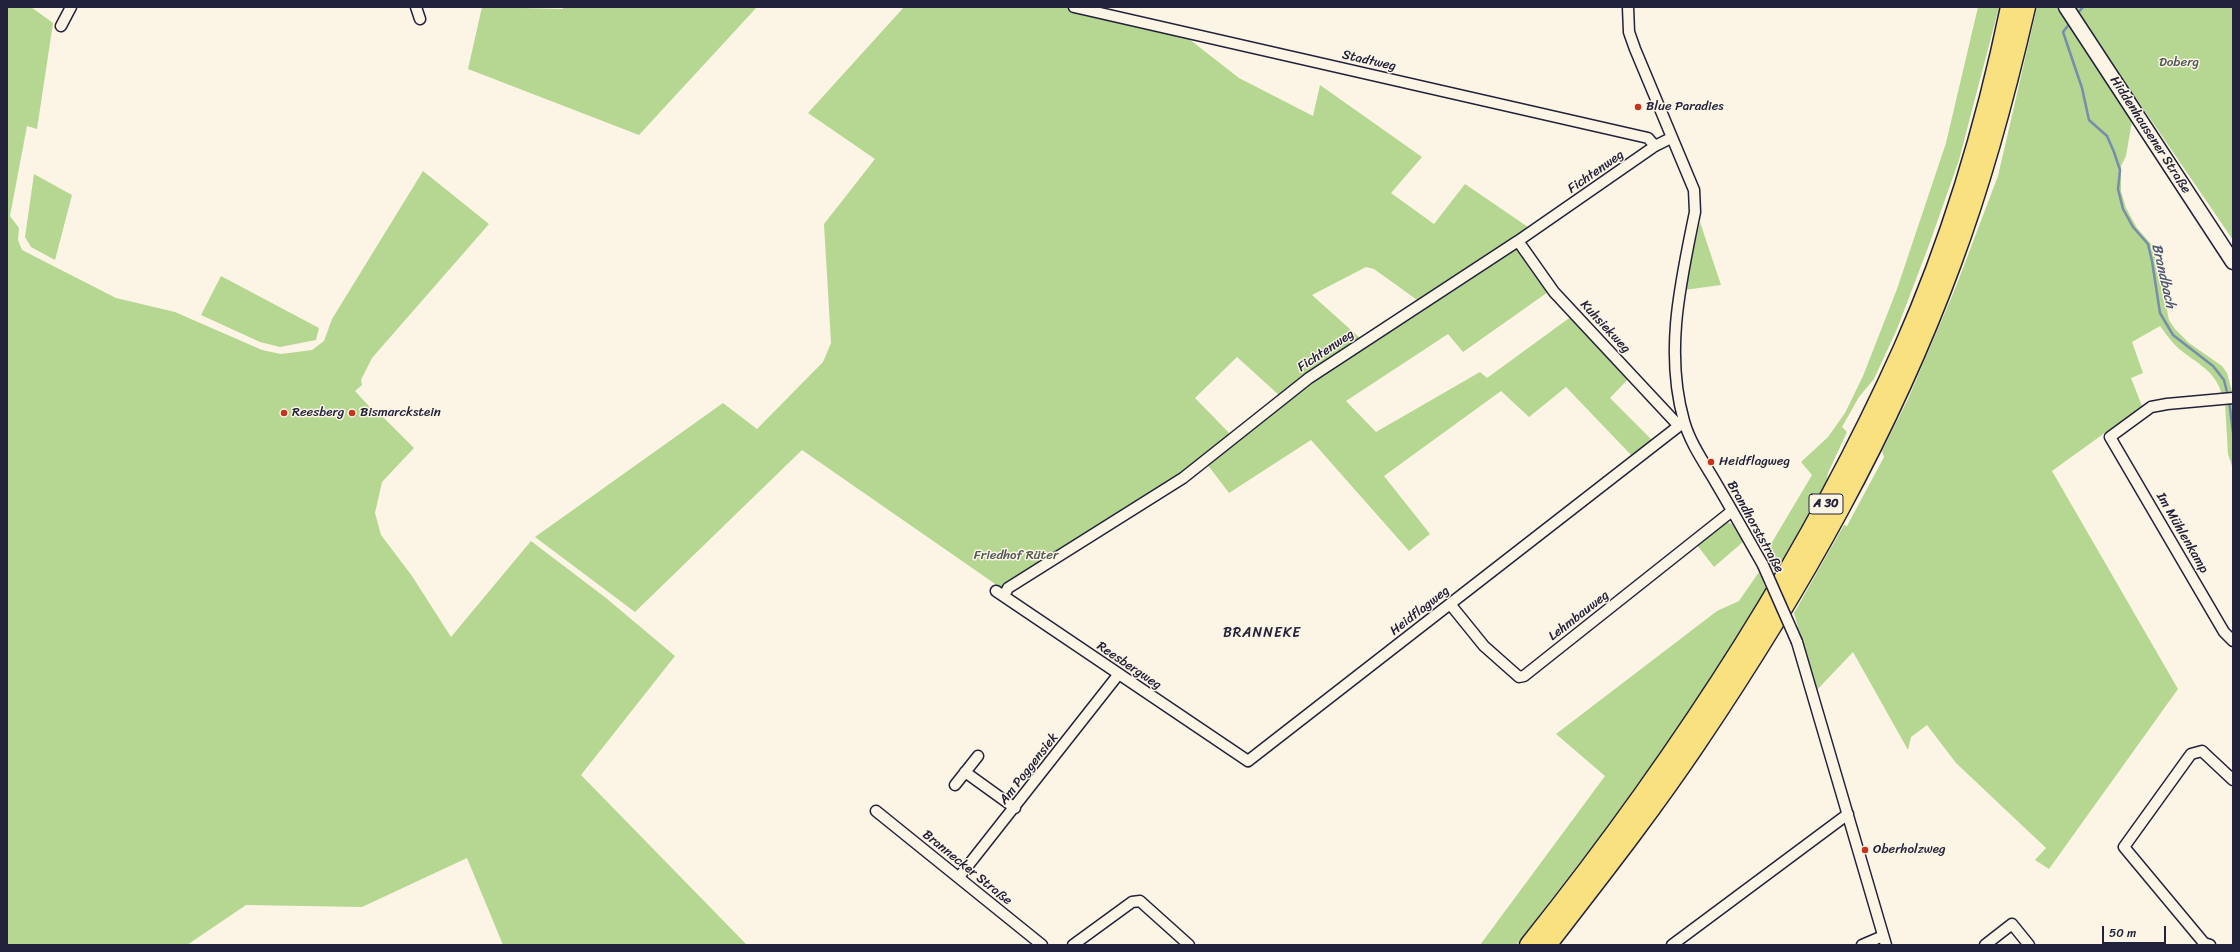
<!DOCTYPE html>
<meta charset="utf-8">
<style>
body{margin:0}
#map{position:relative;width:2240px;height:952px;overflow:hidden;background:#fcf5e5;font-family:Sriracha,sans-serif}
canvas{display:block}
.frame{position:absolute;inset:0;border:8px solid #22223b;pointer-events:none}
.scale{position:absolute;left:2102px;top:926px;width:64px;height:18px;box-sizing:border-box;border:2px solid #22223b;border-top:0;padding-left:5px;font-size:12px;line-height:14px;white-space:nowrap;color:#22223b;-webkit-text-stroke:3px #fcf5e5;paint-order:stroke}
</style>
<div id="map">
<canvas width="2240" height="952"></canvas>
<div class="frame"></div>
<div class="scale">50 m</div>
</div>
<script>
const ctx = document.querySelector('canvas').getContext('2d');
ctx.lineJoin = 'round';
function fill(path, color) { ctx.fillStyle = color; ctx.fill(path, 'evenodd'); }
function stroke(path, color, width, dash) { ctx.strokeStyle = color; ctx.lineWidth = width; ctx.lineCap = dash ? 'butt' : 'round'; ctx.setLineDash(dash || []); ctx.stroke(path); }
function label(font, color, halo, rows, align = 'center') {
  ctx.font = font + ' Sriracha,sans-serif'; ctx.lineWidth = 3; ctx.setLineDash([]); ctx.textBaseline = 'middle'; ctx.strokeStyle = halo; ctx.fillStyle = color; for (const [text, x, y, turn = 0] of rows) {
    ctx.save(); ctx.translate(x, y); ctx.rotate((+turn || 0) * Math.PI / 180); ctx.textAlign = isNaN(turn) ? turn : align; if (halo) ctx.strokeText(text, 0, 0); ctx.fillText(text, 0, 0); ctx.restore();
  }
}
fill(new Path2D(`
 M7 7H31L53 23 37 129 27 126 10 216 19 228 18 240 22 250 116 298 175 312 262 350 281 354 312 350 324 341 332 319 423 171 489 224 372 358 361 380 362 385 355 391 377 415 380 414 414 448 382 482 375 513 381 535 412 576 451 637 531 541 606 598 675 656 581 775 747 945H503L467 858 362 907 246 905 187 945H7Z
 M482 7 563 9V7H757L639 135 468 69Z
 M904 7H1072L1189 39 1239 78 1313 116 1320 85 1422 157 1391 193 1434 224 1465 184 1528 227 1420 302 1374 269 1366 267 1312 295 1361 339 1306 374 1280 396 1237 357 1195 398 1232 436 1181 476 1001 588 802 450 635 612 535 537 723 403 757 429 823 362 831 343 824 224 875 159 808 113Z
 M1978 7H1999L1959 160 1929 245 1897 329 1874 379 1859 397 1842 427 1847 432 1828 473 1826 483 1775 573 1765 554 1812 475 1801 462 1828 437 1845 413 1863 376 1897 289 1946 143Z
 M2037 7H2233V240L2136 98 2126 156 2121 166V191L2126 208 2137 228 2151 244 2158 267 2169 320 2175 329 2189 343 2222 366 2227 373 2232 391 2230 395 2222 396C2218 374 2199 364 2183 352 2173 345 2167 335 2160 326L2132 342 2143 373 2131 378 2142 406 2052 471 2178 689 2049 869 2035 860 2046 848 1956 763 1927 725 1911 737 1908 750 1853 652 1816 691 1794 613 1844 525 1847 526 1884 457 1882 451 1908 399 1955 289 1998 176Z
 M34 174 72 195 55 260 31 247 25 237Z
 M1700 222 1721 285 1684 290Z
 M1514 248H1518L1548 292 1463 352 1448 334 1346 401 1376 432 1480 372 1487 378 1572 316 1630 377 1610 398 1653 441 1633 457 1566 387 1529 417 1501 391 1384 476 1430 534 1409 551 1311 440 1229 493 1207 464 1313 381Z
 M221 276 319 328 316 340 280 347 260 342 201 315Z
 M2225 403H2233V469L2228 454Z
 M1727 522 1732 524 1743 542 1714 567 1697 545Z
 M1759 572 1766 589 1681 724 1594 844 1516 945H1480L1605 776 1556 734 1717 611 1739 601Z`), '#b5d792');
stroke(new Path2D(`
 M2077 14 2083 7
 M2070 23 2063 32 2082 88 2089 120 2107 136 2114 152 2120 170 2118 189 2123 209 2133 227 2148 244 2152 261 2160 313 2173 335 2213 366 2224 380 2228 396
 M2229 400 2233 432`), '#768dac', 2.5);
const street = new Path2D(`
 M416 7 420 19
 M1074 7 1648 138 1655 146
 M1628 7 1629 32 1635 49 1694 190 1695 212C1681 281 1664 351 1684 421 1690 443 1705 464 1716 483 1732 510 1747 537 1763 565
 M61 26 71 7
 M1518 241 1554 292 1679 426
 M2233 398 2167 404 2151 407 2110 437 2224 632 2233 641
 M996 591 1248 761 1684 422
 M1004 596 1008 588 1183 478 1309 378 1518 241 1655 146 1671 138
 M1450 604 1484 646 1519 677 1524 676 1732 511
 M1797 642 1886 945
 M965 772 1015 808
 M955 785 978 756
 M876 811 1042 945
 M959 877 1118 675
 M1073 945 1132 902 1140 901 1189 945
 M1672 945 1848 814
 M1862 945 1883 936
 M1985 945 2012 924 2029 945
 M2210 945 2204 943 2124 847 2191 754 2202 751 2233 780`);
const secondary = new Path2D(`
 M2066 7 2233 262`);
const highway = new Path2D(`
 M1529 945C1676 761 1806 564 1903 348 1951 240 1986 123 2010 7
 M1547 945C1598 879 1650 813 1697 743 1798 593 1889 434 1952 263 1983 180 2006 94 2026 7`);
stroke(street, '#22223b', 13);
stroke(secondary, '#22223b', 17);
stroke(highway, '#22223b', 21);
stroke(street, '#fcf5e5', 10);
stroke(secondary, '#fcf5e5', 14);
stroke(highway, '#fae180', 18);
const streetBridge = new Path2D(`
 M1763 565 1797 642`);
stroke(streetBridge, '#22223b', 13, []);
stroke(streetBridge, '#fcf5e5', 10);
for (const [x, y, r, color] of [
 [1638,107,4,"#c8321e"],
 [284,413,4,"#c8321e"],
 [352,413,4,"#c8321e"],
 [1711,462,4,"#c8321e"],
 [1865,850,4,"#c8321e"]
]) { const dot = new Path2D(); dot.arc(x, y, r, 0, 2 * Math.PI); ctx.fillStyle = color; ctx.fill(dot); stroke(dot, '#fcf5e5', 1.5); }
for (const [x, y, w] of [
 [1826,504,34]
]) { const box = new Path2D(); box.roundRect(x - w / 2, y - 10, w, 20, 3); ctx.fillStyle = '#fcf5e5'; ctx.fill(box); stroke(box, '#22223b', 1); }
label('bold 12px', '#22223b', null, [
 ["A 30",1826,504]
]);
label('13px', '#22223b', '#fcf5e5', [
 ["Stadtweg",1369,61,13],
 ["Hiddenhausener Straße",2150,135,57],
 ["Fichtenweg",1596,172,-35],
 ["Kuhsiekweg",1605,327,47],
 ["Fichtenweg",1326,351,-34],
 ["Brandhorststraße",1755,527,61],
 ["Im Mühlenkamp",2182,533,60],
 ["Heidflagweg",1420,611,-38],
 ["Lehmbauweg",1579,616,-38],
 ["Reesbergweg",1129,666,34],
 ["Am Poggensiek",1029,769,-52],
 ["Brannecker Straße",967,868,39]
]);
label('13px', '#4e5855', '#fcf5e5', [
 ["Doberg",2179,63],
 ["Friedhof Rüter",1016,556]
]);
label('13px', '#22223b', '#fcf5e5', [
 ["Blue Paradies",1646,107],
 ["Reesberg",292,413],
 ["Bismarckstein",360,413],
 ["Heidflagweg",1719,462],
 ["Oberholzweg",1873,850]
], 'left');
label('italic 14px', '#4c5774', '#fcf5e5', [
 ["Brandbach",2163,276,77]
]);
ctx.letterSpacing = '1px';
label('14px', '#22223b', '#fcf5e5', [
 ["BRANNEKE",1262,633]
]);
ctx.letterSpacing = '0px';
</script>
